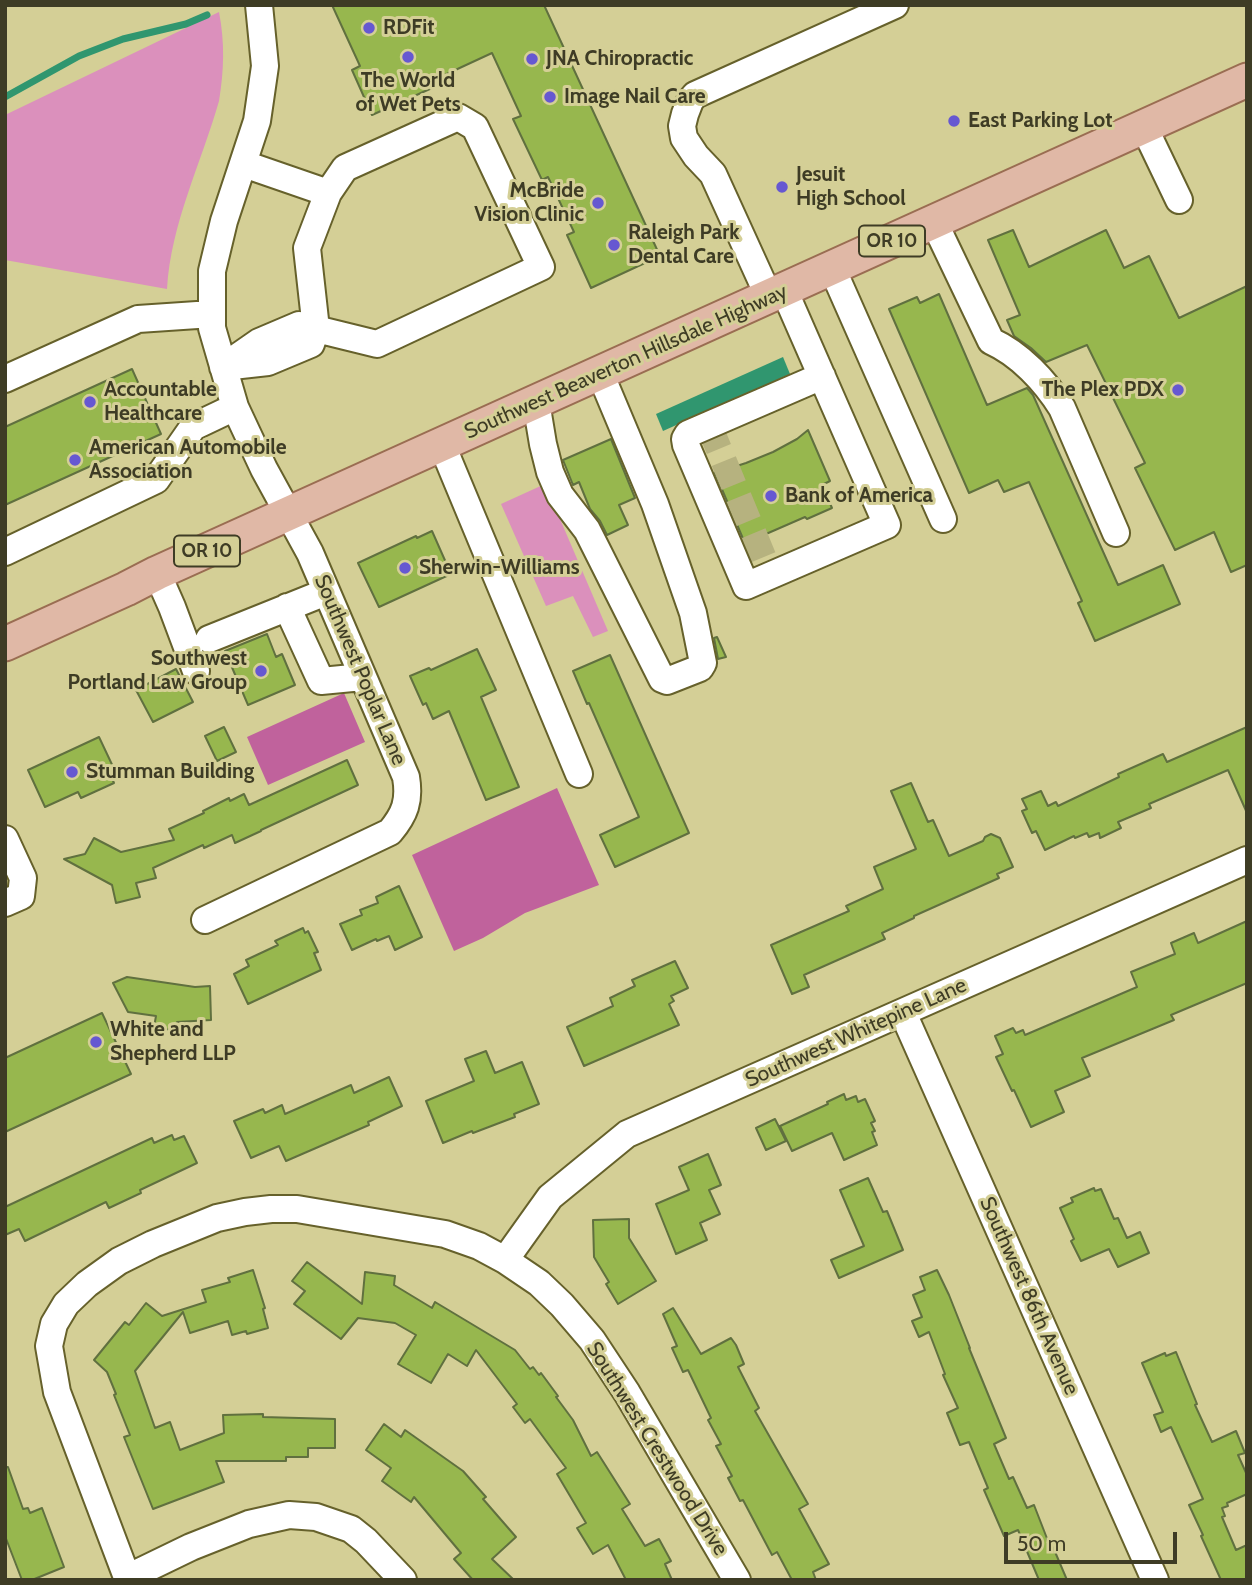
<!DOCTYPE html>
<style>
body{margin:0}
#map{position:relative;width:1252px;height:1585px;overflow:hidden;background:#d4cf96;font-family:Cabin,sans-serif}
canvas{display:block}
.frame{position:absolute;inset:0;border:7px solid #3e3c25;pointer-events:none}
.scale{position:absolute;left:1004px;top:1532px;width:173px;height:32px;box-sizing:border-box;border:4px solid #3e3c25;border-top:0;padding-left:9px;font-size:21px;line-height:24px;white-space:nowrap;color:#3e3c25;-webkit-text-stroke:5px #d4cf96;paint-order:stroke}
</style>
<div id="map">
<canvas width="1252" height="1585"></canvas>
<div class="frame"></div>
<div class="scale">50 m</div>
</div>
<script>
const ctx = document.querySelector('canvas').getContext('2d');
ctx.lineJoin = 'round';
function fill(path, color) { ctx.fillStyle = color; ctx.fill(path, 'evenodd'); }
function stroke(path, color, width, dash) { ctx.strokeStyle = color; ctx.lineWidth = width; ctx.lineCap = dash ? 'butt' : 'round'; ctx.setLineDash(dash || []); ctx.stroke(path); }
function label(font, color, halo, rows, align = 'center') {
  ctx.font = font + ' Cabin,sans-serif'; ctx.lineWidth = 6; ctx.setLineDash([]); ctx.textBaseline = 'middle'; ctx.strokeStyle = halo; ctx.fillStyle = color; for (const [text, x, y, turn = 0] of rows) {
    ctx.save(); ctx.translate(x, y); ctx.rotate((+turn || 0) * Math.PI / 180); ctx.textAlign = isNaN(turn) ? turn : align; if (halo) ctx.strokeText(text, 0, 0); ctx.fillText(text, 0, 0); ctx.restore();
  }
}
fill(new Path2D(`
 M219 12C225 43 224 71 219 101 201 164 171 223 167 289L5 260V115Z
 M545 484 608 631 593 637 573 596 546 606 501 504Z`), '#db90bc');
fill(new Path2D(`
 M344 693 365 742 268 785 247 737Z
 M557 788 599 885 525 913 483 938 454 951 412 855Z`), '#c0629c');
fill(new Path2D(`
 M783 357 790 374 663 431 656 414Z`), '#30966f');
stroke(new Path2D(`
 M5 97 79 56 123 39 186 24 207 15`), '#30966f', 7);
const building = new Path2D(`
 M332 5H544L660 256 591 288 567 235 574 232 548 177 542 180 513 119 521 116 492 53 438 78 441 84 372 115 352 70 360 66Z
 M1013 230 1029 267 1106 230 1124 268 1149 256 1179 318 1247 286V565L1231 572 1214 532 1175 550 1135 468 1145 463 1087 345 1046 362 1031 348 1014 336 1007 320 1020 315 988 240Z
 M939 294 987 405 1027 388 1033 395 1118 585 1163 565 1180 604 1095 641 1078 603 1082 601 1029 482 1004 492 998 480 969 493 889 309 917 297 920 303Z
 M132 369 161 434 5 505V427Z
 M808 430 830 481 822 485 832 508 807 519 805 517 766 534 765 531 744 541 715 473 746 463 773 452 797 439Z
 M611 439 635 498 619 505 628 525 607 535 600 521 590 509 579 482 573 485 563 460Z
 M432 531 451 574 379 607 358 563 416 536 417 538Z
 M267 634 276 657 282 654 295 685 248 705 225 651Z
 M717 637 726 657 718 659 714 638Z
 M477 649 496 690 481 697 519 787 486 800 449 711 433 719 426 703 423 705 410 676 429 668 431 670Z
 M610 655 689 833 615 867 600 835 639 817 589 703 587 704 573 671Z
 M176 669 193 702 153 722 136 690Z
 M224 727 236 752 217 761 205 736Z
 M1247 727V813L1228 770 1149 804 1151 808 1118 822 1121 828 1100 838 1099 833 1089 837 1087 833 1075 838 1074 836 1045 850 1036 831 1032 833 1022 811 1027 809 1022 799 1041 791 1048 806 1056 802 1058 806 1119 777 1118 774 1163 754 1167 762Z
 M99 737 116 773 111 776 114 783 81 798 78 792 45 807 28 770Z
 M347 760 358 785 261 830V831L235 843 232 835 204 848 203 845 153 868 156 878 136 883 140 897 116 903 112 885 64 859 85 854 94 838 121 852 174 840 169 829 204 813 203 811 229 798 230 801 244 794 249 805Z
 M911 783 928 822 933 820 949 856 983 841 985 837 991 834 1000 838 1013 867 997 874 999 878 914 916V918L882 933 885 939 804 975 809 987 792 994 771 945 849 911 846 906 883 889 874 867 916 849 891 791Z
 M399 886 422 937 395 950 389 936 377 941 376 939 352 950 340 924 362 915 360 910 378 903 376 897Z
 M1247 921V983L1171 1015 1174 1020 1082 1058 1090 1076 1055 1091 1064 1112 1031 1127 1014 1090 1012 1091 996 1057 1003 1054 995 1036 1013 1028 1016 1033 1023 1030 1025 1035 1137 987 1131 972 1175 954 1171 943 1194 933 1198 943Z
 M303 928 305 933 308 931 318 952 314 953 321 970 248 1004 234 974 249 966 246 960 278 945 275 941Z
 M675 961 688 988 671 996 674 1001 669 1004 679 1025 584 1066 567 1027 613 1006 610 998 635 986 632 980Z
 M127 977 195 987 210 986 211 1020 177 1022 175 1031 154 1027 156 1016 128 1012 113 983Z
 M102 1013 131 1074 5 1132V1058Z
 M486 1051 495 1073 522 1062 539 1104 514 1114 515 1117 473 1133 472 1131 443 1143 426 1101 474 1081 465 1059Z
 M389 1077 402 1106 368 1122 369 1125 286 1161 279 1146 251 1158 234 1121 263 1109 265 1113 282 1105 285 1114 351 1085 354 1093Z
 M844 1094 846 1100 856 1096 858 1102 865 1099 875 1121 871 1123 875 1131 872 1132 877 1145 844 1160 832 1133 792 1151 780 1126 828 1104 827 1102Z
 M775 1119 786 1141 766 1150 756 1128Z
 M172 1135 174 1140 184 1136 197 1163 140 1190 141 1193 109 1208 106 1202 25 1241 19 1229 5 1235V1207L152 1138 154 1143Z
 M708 1154 721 1185 709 1190 720 1214 700 1223 707 1240 676 1254 656 1204 689 1190 679 1167Z
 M868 1178 883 1212 887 1211 903 1250 839 1278 831 1260 864 1246 840 1190Z
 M1094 1188 1095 1191 1101 1189 1114 1219 1118 1218 1127 1238 1140 1232 1149 1253 1118 1267 1109 1249 1081 1261 1071 1241 1074 1239 1060 1208 1073 1202 1071 1198Z
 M629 1219V1238L656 1281 618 1304 606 1284 609 1282 594 1257 593 1220Z
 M307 1262 362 1304 365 1272 395 1276 394 1285 432 1308 435 1302 515 1350 530 1369 533 1367 539 1375 541 1373 558 1396 556 1397 573 1420 591 1456 597 1452 630 1504 622 1509 645 1546 659 1539 671 1561 665 1564 672 1580H626L608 1545 593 1554 577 1528 586 1523 557 1474 566 1468 530 1419 525 1423 513 1407 517 1404 476 1350 467 1366 448 1354 431 1383 398 1364 416 1335 395 1323 358 1318 341 1339 294 1304 305 1291 292 1281Z
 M253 1270 265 1308 263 1309 268 1328 247 1334 246 1331 232 1335 228 1321 190 1333 183 1312 135 1371 155 1428 170 1422 180 1450 224 1433 223 1415 263 1414V1417L335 1419V1448H308V1457H286V1461H216L224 1482 153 1509 124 1437 130 1435 114 1395 116 1394 107 1372 94 1360 125 1322 129 1325 146 1303 162 1316 206 1302 202 1290 230 1282 228 1278Z
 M937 1270 949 1295 970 1348H969L1006 1438 994 1444 1009 1479 1013 1477 1027 1508 1034 1505 1048 1541 1050 1540 1067 1580H1039L1018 1530 1004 1536 984 1490 988 1488 969 1442 960 1445 947 1413 958 1408 943 1375 945 1374 929 1332 919 1337 912 1321 922 1317 913 1295 925 1290 920 1277Z
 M673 1308 701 1354 731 1338 736 1345 744 1364 738 1367 759 1408 755 1411 808 1504 799 1509 829 1564 813 1572 816 1580H792L777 1552 772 1555 743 1500 740 1501 728 1478 732 1476 716 1446 721 1444 708 1420 711 1418 688 1370 683 1372 672 1348 677 1346 663 1314Z
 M1176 1352 1197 1404 1195 1405 1212 1442 1236 1431 1245 1453 1238 1455 1247 1475V1494L1227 1503 1228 1506 1222 1508 1225 1516 1222 1517 1236 1550 1247 1545V1580H1221L1201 1536 1203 1535 1189 1505 1203 1499 1171 1427 1161 1432 1154 1415 1163 1412 1142 1363 1165 1353 1166 1356Z
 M384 1424 401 1437 405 1430 463 1471 486 1497 483 1499 516 1537 492 1559 514 1580H473L454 1559 461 1553 414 1497 411 1502 382 1481 391 1468 366 1450Z
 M5 1467H8L23 1509 28 1508 30 1513 42 1508 64 1567 32 1580H22L5 1536Z`);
fill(building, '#97b74e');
stroke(building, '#60703f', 2);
stroke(new Path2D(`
 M709 425 771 576`), '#b6b27f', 26, [26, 13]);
const minor = new Path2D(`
 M458 117 475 127 541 267 377 344 316 329 307 248 328 193 345 168Z
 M1144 127 1179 200
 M244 164 328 193
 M934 222 991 341C1020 354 1045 381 1062 408L1116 533
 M832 268 943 519
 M784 290 887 525 746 586 686 445 685 439 688 434 822 376
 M769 297 713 174 696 156 684 138 682 126 685 114 690 101 695 95 895 5
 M299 325 316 329 311 344 268 362 223 367 259 342Z
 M5 379 138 319 212 314
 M536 402 543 444 550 472 560 495 587 530 662 679 667 681 700 668 703 663 693 613 655 504 600 373
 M442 445 579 774
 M5 552 156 480 193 427 235 407
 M157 573 172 607 196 671
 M287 607 321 681 363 677
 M209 639 326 592
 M5 839 23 878 21 896 5 903
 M205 920 390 832C405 814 410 801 406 777L310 553 264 469 235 407 212 328V271L224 221 257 121 265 66 259 5
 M903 1013 1155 1580
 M505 1260 550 1197 627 1134 1247 860
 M127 1578 191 1547 249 1524 289 1515 316 1517 351 1529 366 1541 403 1580
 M128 1580 57 1392 49 1346 54 1324 66 1304 87 1284 119 1261 153 1244 217 1218 245 1212 271 1209H297L445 1234 479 1246 505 1260 539 1283 562 1305 592 1340 627 1393 737 1580`);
const major = new Path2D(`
 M5 644 126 589 157 573 1247 80`);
stroke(minor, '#66612b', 30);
stroke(major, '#9a6d52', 37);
stroke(minor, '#fff', 26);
stroke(major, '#e0b8a6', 33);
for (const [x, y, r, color] of [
 [369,28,7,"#6658d1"],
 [408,57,7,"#6658d1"],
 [532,59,7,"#6658d1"],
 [550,97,7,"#6658d1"],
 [954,121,7,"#6658d1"],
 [782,187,7,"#6658d1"],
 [598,203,7,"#6658d1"],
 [614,245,7,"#6658d1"],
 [1178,390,7,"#6658d1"],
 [90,402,7,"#6658d1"],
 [75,460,7,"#6658d1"],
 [771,496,7,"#6658d1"],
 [405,568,7,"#6658d1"],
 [261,671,7,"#6658d1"],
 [72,772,7,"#6658d1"],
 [96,1042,7,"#6658d1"]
]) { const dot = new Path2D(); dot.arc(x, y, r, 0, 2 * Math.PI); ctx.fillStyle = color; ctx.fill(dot); stroke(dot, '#d4cf96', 2.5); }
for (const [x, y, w] of [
 [892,241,66],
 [207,551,66]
]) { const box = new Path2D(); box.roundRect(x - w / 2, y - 15.5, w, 31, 5); ctx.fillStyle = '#d4cf96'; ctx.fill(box); stroke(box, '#3e3c25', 2); }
label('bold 19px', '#3e3c25', null, [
 ["OR 10",892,241],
 ["OR 10",207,551]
]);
label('bold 21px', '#3e3c25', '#d4cf96', [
 ["RDFit",383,28],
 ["JNA Chiropractic",546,59],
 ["The World",408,81,"center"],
 ["of Wet Pets",408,105,"center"],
 ["Image Nail Care",564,97],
 ["East Parking Lot",968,121],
 ["Jesuit",796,175],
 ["High School",796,199],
 ["McBride",584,191,"right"],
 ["Vision Clinic",584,215,"right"],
 ["Raleigh Park",628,233],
 ["Dental Care",628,257],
 ["Accountable",104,390],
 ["Healthcare",104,414],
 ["The Plex PDX",1164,390,"right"],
 ["American Automobile",89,448],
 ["Association",89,472],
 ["Bank of America",785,496],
 ["Sherwin-Williams",419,568],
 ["Southwest",247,659,"right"],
 ["Portland Law Group",247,683,"right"],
 ["Stumman Building",86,772],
 ["White and",110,1030],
 ["Shepherd LLP",110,1054]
], 'left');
label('21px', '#3e3c25', '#d4cf96', [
 ["Southwest Beaverton Hillsdale Highway",626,362,-24],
 ["Southwest Poplar Lane",360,670,67],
 ["Southwest Whitepine Lane",856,1033,-24],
 ["Southwest 86th Avenue",1029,1296,66],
 ["Southwest Crestwood Drive",657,1449,58]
]);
</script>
